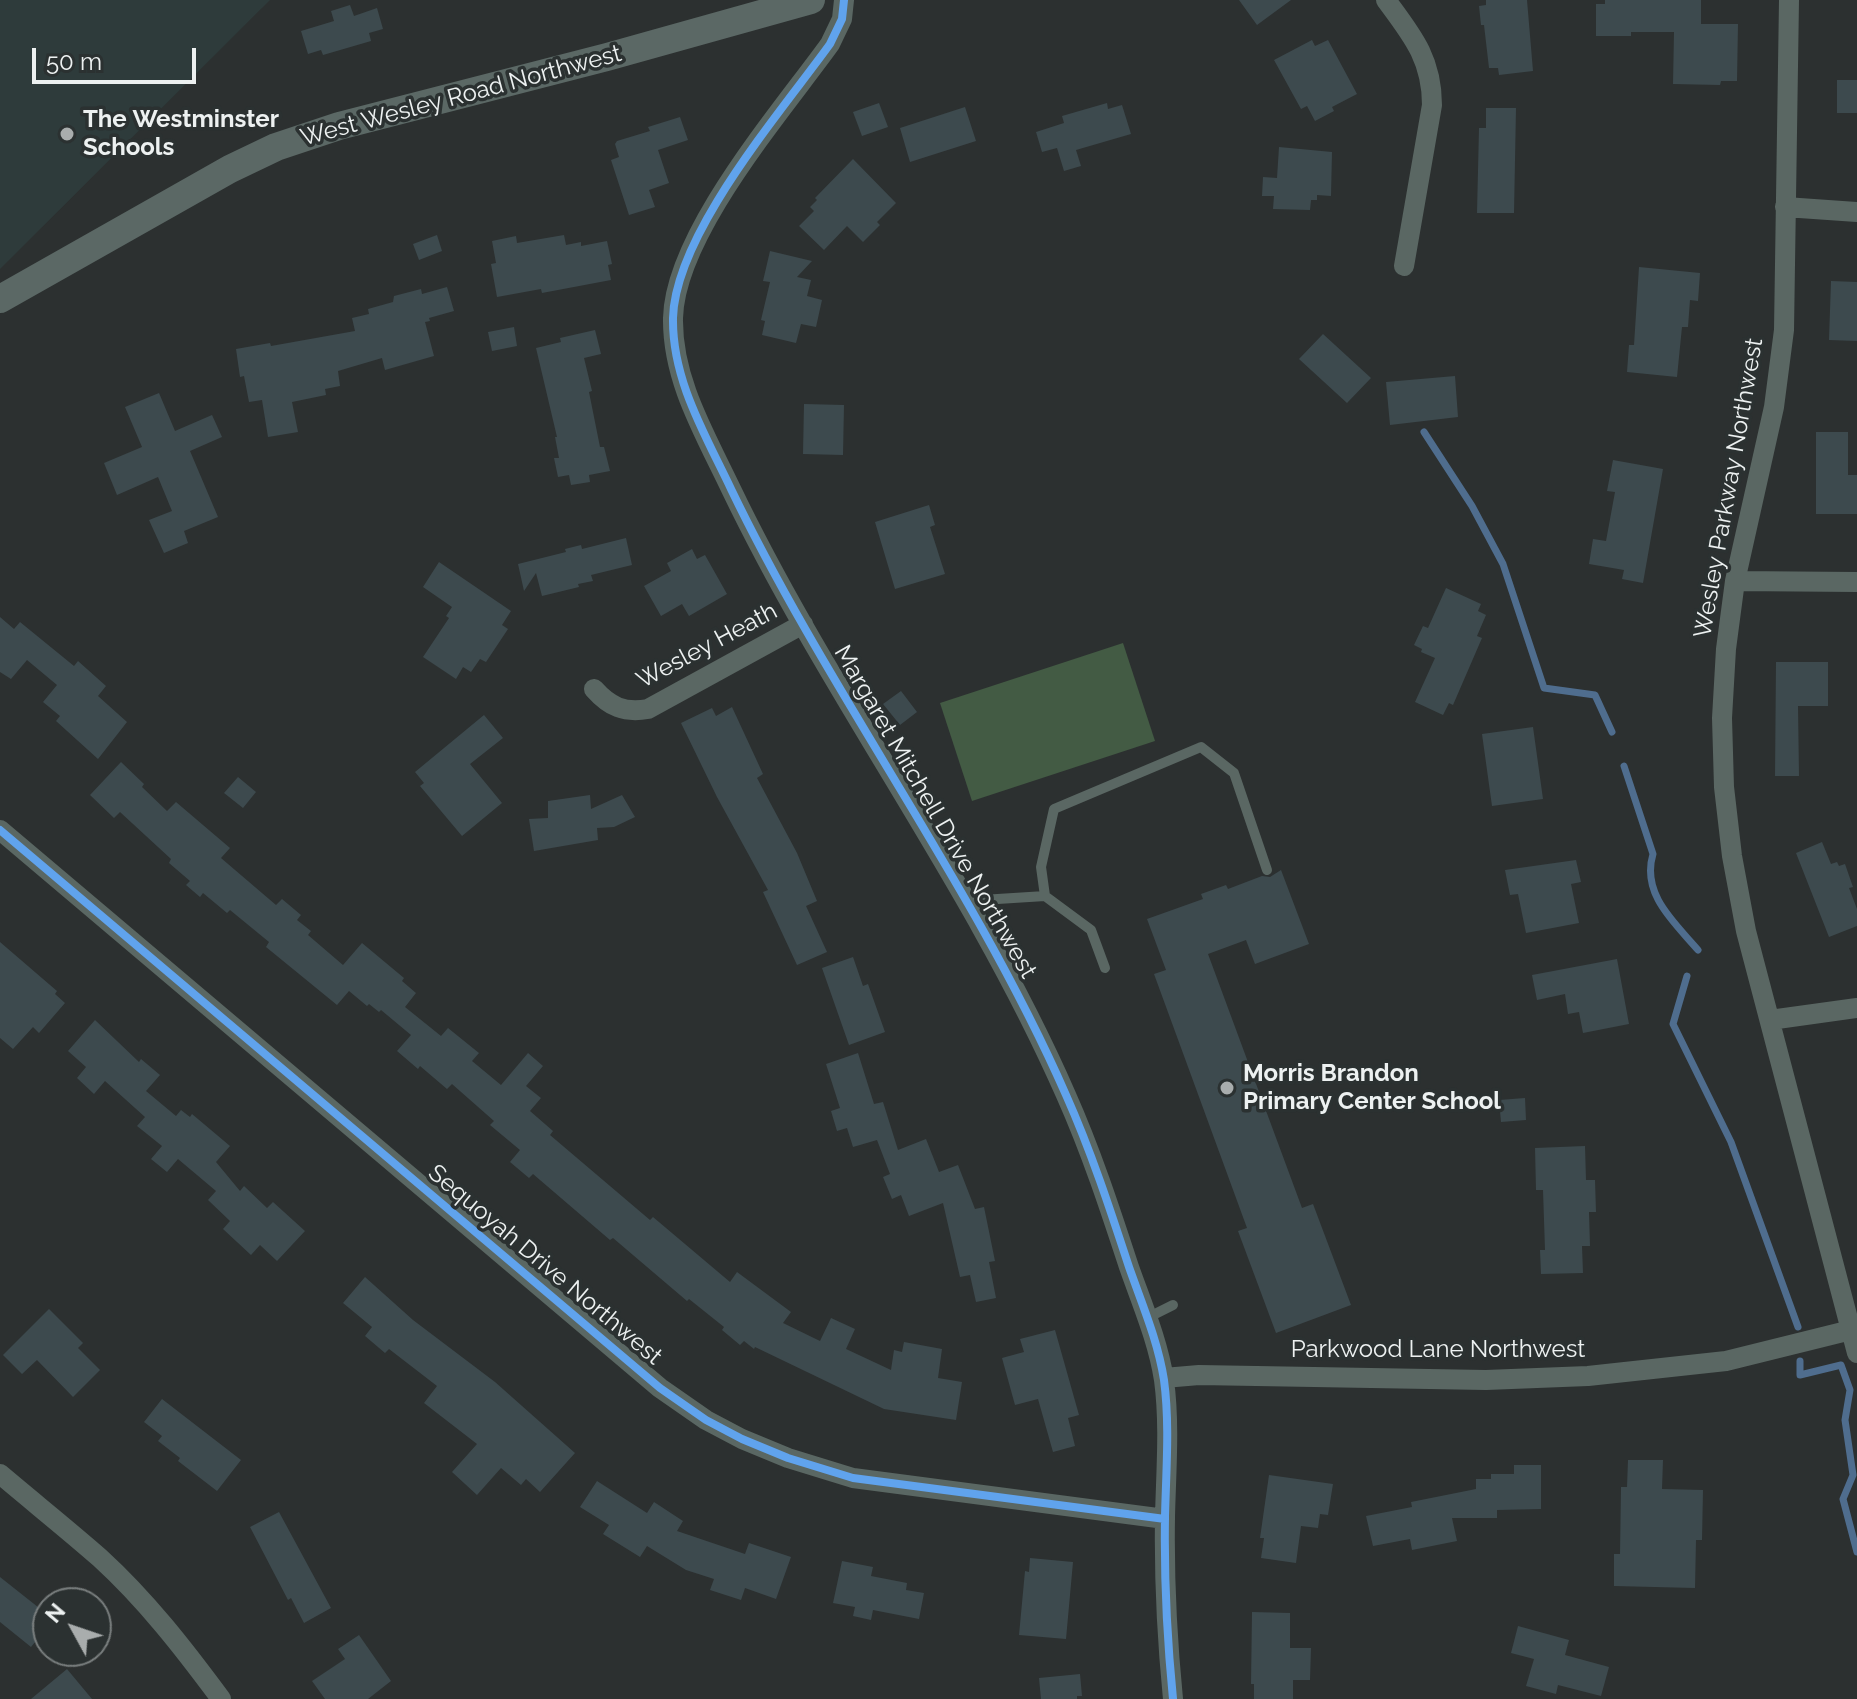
<!DOCTYPE html>
<style>
body{margin:0}
#map{position:relative;width:1857px;height:1699px;overflow:hidden;background:#2c3030;font-family:Raleway,sans-serif}
canvas{display:block}
.north{position:absolute;left:32px;top:1587px;width:80px;height:80px;box-sizing:border-box;background:#2b3131;border:2px solid #797e7e;border-radius:50%;rotate:310deg;font-size:22px;font-weight:700;line-height:32px;text-align:center;color:#edf1f1}
.north::after{content:'';display:block;margin:auto;width:28px;height:36px;background:#a9adad;clip-path:polygon(50% 0,100% 100%,50% 72%,0 100%)}
.scale{position:absolute;left:32px;top:48px;width:164px;height:36px;box-sizing:border-box;border:4px solid #edf1f1;border-top:0;padding-left:10px;font-size:24px;line-height:28px;white-space:nowrap;color:#edf1f1;-webkit-text-stroke:6px #2b3131;paint-order:stroke}
</style>
<div id="map">
<canvas width="1857" height="1699"></canvas>
<div class="north">N</div>
<div class="scale">50 m</div>
</div>
<script>
const ctx = document.querySelector('canvas').getContext('2d');
ctx.lineJoin = 'round';
function fill(path, color) { ctx.fillStyle = color; ctx.fill(path, 'evenodd'); }
function stroke(path, color, width, dash) { ctx.strokeStyle = color; ctx.lineWidth = width; ctx.lineCap = dash ? 'butt' : 'round'; ctx.setLineDash(dash || []); ctx.stroke(path); }
function label(font, color, halo, rows, align = 'center') {
  ctx.font = font + ' Raleway,sans-serif'; ctx.lineWidth = 7; ctx.setLineDash([]); ctx.textBaseline = 'middle'; ctx.strokeStyle = halo; ctx.fillStyle = color; for (const [text, x, y, turn = 0] of rows) {
    ctx.save(); ctx.translate(x, y); ctx.rotate((+turn || 0) * Math.PI / 180); ctx.textAlign = isNaN(turn) ? turn : align; if (halo) ctx.strokeText(text, 0, 0); ctx.fillText(text, 0, 0); ctx.restore();
  }
}
fill(new Path2D(`
 M0 0H270L0 269Z`), '#2e3b3b');
fill(new Path2D(`
 M1123 643 1155 741 972 801 940 703Z`), '#435b44');
stroke(new Path2D(`
 M1424 432 1472 506 1503 564 1544 688 1595 695 1612 732
 M1624 766 1653 854C1641 894 1674 922 1698 950
 M1687 976 1673 1024 1731 1142 1798 1327
 M1800 1361V1375L1841 1365 1850 1390 1845 1420 1853 1475 1843 1499 1857 1552`), '#4f6d8e', 7);
fill(new Path2D(`
 M1239 0H1291L1257 25Z
 M1486 0H1527L1533 71 1499 75 1498 68H1489L1484 25H1481L1479 6 1486 5Z
 M1605 0H1701V24H1738L1737 81H1721L1720 85 1673 84 1674 32H1631V36H1596V4H1605Z
 M350 5 354 16 377 8 383 29 369 33 371 41 323 55 321 50 308 54 301 31 334 21 331 11Z
 M1312 40 1315 46 1328 40 1357 94 1332 107 1334 111 1315 121 1307 106 1301 109 1274 60Z
 M1837 80H1857V113H1837Z
 M879 103 888 127 862 136 853 112Z
 M1107 103 1108 109 1122 105 1131 134 1076 150 1081 166 1064 171 1057 148 1042 152 1036 132 1064 123 1062 116Z
 M965 107 976 141 910 162 900 128Z
 M1486 108H1516L1514 213H1477L1479 128H1486Z
 M680 117 688 140 658 150 669 183 649 190 655 207 629 215 611 160 619 157 615 144 617 141 650 131 648 127Z
 M1279 147 1332 152 1331 196 1317 195V200H1311L1310 210 1273 209 1274 196H1262L1263 177 1277 178Z
 M853 159 896 203 877 222 880 225 863 242 847 226 824 250 799 226 814 211 810 207 817 200 815 198Z
 M437 235 442 251 419 260 413 244Z
 M564 235 566 245 581 242V246L607 241 612 264 608 265 611 280 542 293 541 289 497 297 491 264 496 263 492 241 516 236 517 243Z
 M770 251 812 261 797 277 811 280 807 296 822 300 816 327 801 324 796 343 762 335 765 321 761 320 770 282 763 281Z
 M1639 267 1700 273 1698 301 1690 300 1688 327H1682L1677 377 1627 372 1629 345H1634Z
 M1831 281 1857 282V341L1829 340Z
 M447 287 454 311 429 318 430 321 425 322 434 356 385 370 382 358 338 371 340 386 325 389 326 395 292 402 298 432 268 437 262 400 249 402 244 376 240 377 236 349 270 343 271 346 355 331 352 318 369 314 368 309 393 302 394 296 421 289 422 294Z
 M514 327 517 346 492 351 488 332Z
 M595 330 601 354 584 358 592 391 589 392 600 447H604L610 471 589 475 590 482 571 485 569 475 558 477 554 458H559L555 437H557L536 348 561 342 560 338Z
 M1323 334 1371 378 1347 403 1299 359Z
 M1455 376 1458 417 1390 425 1386 382Z
 M159 393 175 431 212 415 222 437 190 451 218 517 184 531 188 543 164 553 149 520 172 511 158 477 117 495 104 463 142 447 125 407Z
 M804 404 844 405 843 455 803 454Z
 M1816 432H1848V475H1857V514H1816Z
 M1613 460 1663 469 1643 583 1622 579 1624 570 1589 564 1593 539 1606 541 1615 492 1607 491Z
 M929 505 935 525 930 527 945 574 895 589 875 522Z
 M626 538 632 565 591 575 593 581 578 584 579 587 542 596 536 573 524 591 518 564 566 552 565 549 581 545 582 549Z
 M692 549 697 559 705 555 727 594 689 616 682 604 661 616 644 586 671 571 667 563Z
 M439 562 511 611 502 625 508 629 486 662 480 659 471 672 463 667 456 679 423 657 449 618 446 616 452 607 423 587Z
 M1446 588 1481 604 1478 611 1486 615 1477 636 1482 638 1453 705 1449 703 1443 715 1415 702 1435 658 1421 652 1422 649 1414 645 1423 626 1428 628Z
 M0 617 14 629 20 622 74 666 78 661 106 686 98 696 127 722 98 759 56 721 60 716 43 702 57 685 27 660 11 679 0 672Z
 M1776 662H1828V706H1798L1799 776H1775Z
 M901 691 917 712 900 725 883 704Z
 M732 707 763 774 757 778 797 853 817 901 806 906 827 952 797 965 763 892 768 890 717 797 681 723 712 708 716 716Z
 M484 715 503 738 470 764 502 803 462 836 420 786 424 783 415 772Z
 M1533 727 1543 799 1492 806 1482 734Z
 M121 762 144 784 142 787 167 811 176 802 230 848 221 858 276 905 282 899 301 915 297 920 311 931 308 935 343 965 362 943 404 978 402 981 416 993 405 1007 441 1036 448 1028 479 1053 472 1061 501 1085 528 1053 543 1066 526 1086 541 1098 530 1111 553 1131 550 1135 650 1220 653 1217 730 1282 737 1272 791 1312 783 1323 820 1341 831 1318 855 1329 846 1349 891 1370 894 1350 902 1352 904 1342 942 1349 938 1378 962 1382 956 1420 884 1409 755 1347 754 1349 744 1341 740 1345 722 1330 724 1327 689 1299 687 1301 613 1238 610 1240 533 1174 529 1178 510 1162 520 1150 490 1125 494 1121 452 1084 447 1089 420 1066 418 1069 397 1051 411 1035 381 1010 379 1012 369 1004 367 1006 349 991 337 1005 266 947 269 942 230 910 227 913 203 893 200 897 186 885 190 881 169 863 171 859 120 812 114 818 90 795Z
 M238 777 256 792 243 808 224 793Z
 M590 795 591 809 622 795 635 817 614 827 597 828 598 840 534 851 529 819 548 818V801Z
 M1822 842 1831 864 1837 862 1839 866 1845 864 1853 887 1849 888 1857 909V926L1829 937 1796 853Z
 M1576 860 1581 882 1571 884 1579 923 1526 933 1518 894 1510 895 1505 870Z
 M1281 870 1309 944 1255 964 1246 940 1208 954 1302 1208 1313 1204 1351 1305 1276 1333 1238 1231 1247 1228 1154 974 1166 970 1147 919 1203 899 1201 894 1226 885 1228 889 1262 876 1270 877Z
 M0 942 57 991 55 994 65 1003 39 1033 33 1027 13 1049 0 1038Z
 M853 957 863 986 868 984 885 1032 849 1045 822 968Z
 M1617 959 1629 1024 1583 1033 1579 1012 1568 1014 1565 994 1537 1000 1532 975Z
 M95 1020 139 1062 141 1059 160 1075 146 1091 176 1116 181 1110 190 1117 192 1114 230 1146 216 1162 240 1191 244 1186 267 1208 273 1202 305 1231 277 1261 260 1245 251 1255 223 1229 230 1221 208 1200 216 1191 178 1159 167 1172 151 1159 162 1146 137 1126 145 1117 105 1081 94 1094 77 1078 86 1067 68 1051Z
 M858 1053 874 1104 883 1102 898 1150 926 1139 939 1172 958 1165 975 1209 984 1207 995 1261 989 1262 996 1298 976 1302 970 1275 960 1277 943 1203 909 1216 901 1195 892 1199 883 1177 890 1174 877 1140 853 1147 847 1128 837 1131 831 1111 840 1108 826 1064Z
 M1525 1098 1526 1120 1501 1122 1499 1100Z
 M1585 1146 1586 1180H1595L1596 1212H1589L1590 1246H1582L1583 1273 1541 1274 1540 1250H1545L1543 1190H1536L1535 1148Z
 M365 1277 413 1320 495 1382 575 1453 540 1492 526 1479 521 1485 501 1468 477 1495 452 1472 477 1444 424 1403 437 1386 389 1349 385 1353 365 1336 372 1327 343 1303Z
 M49 1309 83 1343 78 1348 100 1370 73 1397 37 1360 22 1374 3 1355Z
 M1055 1330 1079 1415 1068 1418 1075 1446 1053 1452 1038 1399 1015 1405 1002 1358 1024 1352 1020 1339Z
 M162 1399 241 1460 217 1491 178 1461 180 1458 158 1441 162 1436 144 1422Z
 M1628 1460H1663L1662 1489 1703 1490 1702 1540H1696L1695 1588 1614 1586V1554H1620L1621 1487H1627Z
 M1514 1465H1541V1509L1497 1510V1518H1452L1457 1541 1412 1550 1410 1539 1373 1546 1366 1516 1412 1507 1411 1502 1476 1489V1479H1491V1474H1514Z
 M1269 1475 1333 1484 1328 1515 1320 1514 1318 1528 1301 1526 1296 1563 1261 1558 1264 1538H1260Z
 M597 1481 647 1513 654 1502 683 1521 677 1531 745 1554 749 1543 791 1557 776 1599 745 1588 741 1600 710 1590 714 1579 686 1570 647 1546 640 1557 603 1534 609 1525 580 1507Z
 M279 1512 331 1608 304 1623 291 1598 288 1600 250 1527Z
 M1030 1558 1073 1562 1066 1639 1019 1635 1025 1571 1029 1572Z
 M842 1561 873 1567 871 1576 907 1583 906 1590 924 1593 919 1619 873 1610 871 1620 853 1616 855 1607 833 1603Z
 M0 1577 48 1615V1626L31 1647 0 1622Z
 M1252 1612 1290 1613V1648H1311L1310 1680H1293V1699H1254V1684H1251Z
 M1518 1626 1569 1640 1565 1655 1609 1667 1601 1696 1558 1685 1556 1694 1526 1686 1534 1659 1511 1653Z
 M359 1635 391 1681 368 1699H325L312 1681 345 1659 338 1649Z
 M67 1669 92 1699H31Z
 M1080 1674 1082 1696H1077V1699H1041L1039 1678Z`), '#3d4a4e');
stroke(new Path2D(`
 M1045 896 1041 867 1054 809 1201 747 1234 773 1267 870
 M966 901 1045 896 1091 930 1105 968
 M1147 1318 1173 1305`), '#5a6763', 10);
stroke(new Path2D(`
 M844 0 842 19 830 44C781 112 675 234 673 318 672 380 705 434 731 489 831 697 973 883 1066 1095 1091 1151 1110 1209 1129 1267 1142 1304 1158 1341 1164 1380 1170 1425 1166 1471 1165 1517 1164 1578 1167 1638 1173 1699
 M1386 0C1412 35 1432 59 1432 105L1404 266
 M1789 0 1784 330 1774 407 1735 581 1726 649 1722 718 1724 787 1732 856 1746 931 1857 1353
 M1785 207 1857 212
 M1735 581 1857 582
 M594 689C610 707 624 713 648 709L803 624
 M0 830 660 1388 706 1420 742 1439 788 1458 853 1478 1165 1519
 M1770 1020 1857 1008
 M1164 1378 1199 1375 1486 1380 1588 1376 1726 1361 1851 1330
 M0 1474C33 1502 67 1529 100 1558 146 1600 184 1649 221 1699`), '#5a6763', 20);
stroke(new Path2D(`
 M0 299 230 169 276 147 339 126 607 57 811 0`), '#5b6865', 28);
stroke(new Path2D(`
 M844 0 842 19 830 44C781 112 675 234 673 318 672 380 705 434 731 489 831 697 973 883 1066 1095 1091 1151 1110 1209 1129 1267 1142 1304 1158 1341 1164 1380 1170 1425 1166 1471 1165 1517 1164 1578 1167 1638 1173 1699
 M0 830 660 1388 706 1420 742 1439 788 1458 853 1478 1165 1519`), '#60a3ed', 8);
for (const [x, y, r, color] of [
 [67,134,8,"#a9adad"],
 [1227,1088,8,"#a9adad"]
]) { const dot = new Path2D(); dot.arc(x, y, r, 0, 2 * Math.PI); ctx.fillStyle = color; ctx.fill(dot); stroke(dot, '#2b3131', 3); }
label('24px', '#edf1f1', '#2b3131', [
 ["West Wesley Road Northwest",461,96,-15],
 ["Wesley Parkway Northwest",1729,488,-80],
 ["Wesley Heath",707,646,-28],
 ["Margaret Mitchell Drive Northwest",935,812,60],
 ["Sequoyah Drive Northwest",545,1265,40],
 ["Parkwood Lane Northwest",1438,1350]
]);
label('bold 24px', '#edf1f1', '#2b3131', [
 ["The Westminster",83,120],
 ["Schools",83,148],
 ["Morris Brandon",1243,1074],
 ["Primary Center School",1243,1102]
], 'left');
</script>
